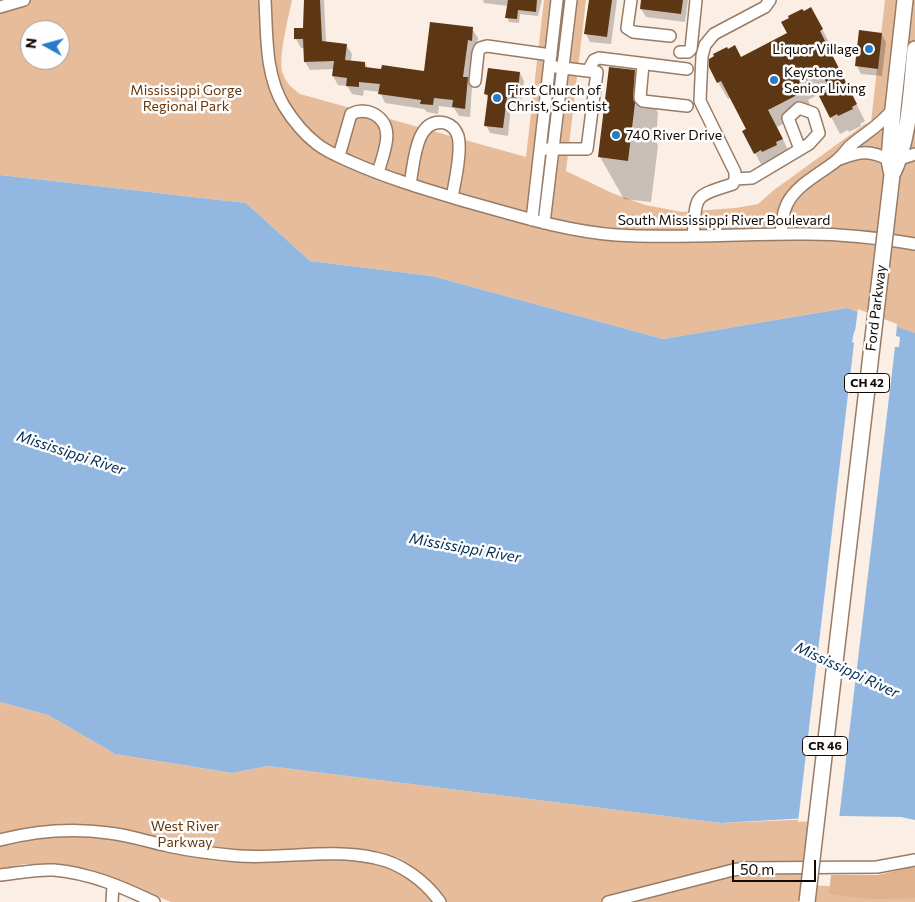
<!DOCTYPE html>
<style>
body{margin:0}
#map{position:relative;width:915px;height:902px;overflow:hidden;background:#fbeee4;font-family:Commissioner,sans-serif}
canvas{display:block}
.north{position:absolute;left:20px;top:20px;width:50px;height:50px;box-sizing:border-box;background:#fefefe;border:1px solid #a09c9a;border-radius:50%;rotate:277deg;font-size:14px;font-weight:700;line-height:20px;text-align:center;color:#130903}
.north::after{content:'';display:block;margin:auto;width:18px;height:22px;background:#277bc9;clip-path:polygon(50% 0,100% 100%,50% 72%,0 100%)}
.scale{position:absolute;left:732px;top:860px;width:84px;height:22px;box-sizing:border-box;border:2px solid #130903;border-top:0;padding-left:6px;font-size:15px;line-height:18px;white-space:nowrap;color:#130903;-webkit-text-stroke:4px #fefefe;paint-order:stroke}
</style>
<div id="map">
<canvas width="915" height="902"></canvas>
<div class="north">N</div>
<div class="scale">50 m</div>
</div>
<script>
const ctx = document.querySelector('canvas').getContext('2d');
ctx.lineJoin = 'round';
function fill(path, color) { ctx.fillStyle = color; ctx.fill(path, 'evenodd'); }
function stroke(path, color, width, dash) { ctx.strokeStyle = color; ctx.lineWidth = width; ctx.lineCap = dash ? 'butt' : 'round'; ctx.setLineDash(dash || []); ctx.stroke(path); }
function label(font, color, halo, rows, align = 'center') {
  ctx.font = font + ' Commissioner,sans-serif'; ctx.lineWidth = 5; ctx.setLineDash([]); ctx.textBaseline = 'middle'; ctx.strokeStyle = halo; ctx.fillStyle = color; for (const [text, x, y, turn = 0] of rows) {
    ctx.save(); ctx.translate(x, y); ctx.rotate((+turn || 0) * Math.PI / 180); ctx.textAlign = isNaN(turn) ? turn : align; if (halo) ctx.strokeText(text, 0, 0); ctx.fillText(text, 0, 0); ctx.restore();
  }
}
fill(new Path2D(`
 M0 0H292C289 16 277 60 283 74 286 83 292 88 300 94L526 157 544 0H586L566 171 612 193 645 205 682 212 736 208 758 204 774 190 865 124 871 122 885 0H915V333L847 308 663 339 432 276 310 261 246 203 0 175ZM30 30H60V60H30Z
 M0 702 48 715 115 754 232 773 268 766 721 823 816 819 805 885 915 890V902H171L90 869 62 864H24L0 869Z`), '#e7bc9a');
fill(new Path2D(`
 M915 866V898L874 899 829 894 831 875H878Z`), '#dfb18c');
fill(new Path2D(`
 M0 175 246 203 310 261 432 276 663 339 847 308 915 333V820L901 817 842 816 721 823 268 766 232 773 115 754 48 715 0 702Z`), '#92b8e2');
fill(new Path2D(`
 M858 309 897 324 896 336 900 337 899 347H895L839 819 798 822 854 343 852 342 854 332 855 331Z`), '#fbeee4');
fill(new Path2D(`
 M305 0H324L326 43 346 45 352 54 351 62 365 63 368 69 425 72 472 29 478 38 476 49H472L468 80 472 87 470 117 459 116 454 108 439 106 438 114 427 112 424 109 385 103 380 92 364 90 363 96 352 94 347 86 338 85 333 76 334 69 310 70 305 62 304 48H301L296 39 305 29Z
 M483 0H542L538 16 520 14 519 23 509 22 507 17 508 6 484 3Z
 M590 0H617L611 44 590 42 586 34Z
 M642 0H688L685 22 646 17 641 9Z
 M820 25 831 46 828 48 865 121 860 124 861 126 849 132 848 130 840 134 819 94 808 100 812 109 777 127 791 156 764 170 744 132 748 130 731 97 728 99 718 82 741 58Z
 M881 34 886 42 882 76 861 74 857 66Z
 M634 71 658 113 656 140 658 146 651 202 624 199 600 157Z
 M520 73 524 81 521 106 511 105 508 136 490 133 486 125 489 100 486 94Z`), '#0003');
fill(new Path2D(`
 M304 0H320L322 41 347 44 345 60 365 62V67L381 69 382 65 424 71 430 22 473 27 472 41 468 40 463 77H468L465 109 452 107 453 100 434 98 433 105 420 104 421 100 378 94 380 84 359 82V87L346 86 347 78 332 76 334 61 304 62 303 39H294V28H303Z
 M508 0H537L536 12 518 10 517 19 505 18Z
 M589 0H612L607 37 584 34Z
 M641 0H683L681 14 640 9Z
 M811 7 823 29 820 31 857 104 852 107 853 109 838 116 837 114 830 118 819 96 830 90 821 72 799 83 803 92 768 110 783 139 776 142 777 145 762 152 761 150 754 154 742 131 746 129 721 81 717 83 709 67V59L714 56 713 54 727 47 728 49 735 45 741 57 787 33 781 22 789 18 788 16 802 9 804 11Z
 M859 30 882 33 878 69 855 66Z
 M609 67 635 70 633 97 635 103 628 161 598 157Z
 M488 68 520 72 517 98 507 97 503 128 484 126 488 95 484 94Z`), '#5d3713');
const minor = new Path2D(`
 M265 0C267 35 265 75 284 106 292 119 304 134 317 144 327 152 340 157 351 162 387 178 424 189 461 200 512 214 563 231 616 235 680 239 743 233 807 234 843 234 879 238 915 244
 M631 0 627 28 633 32 670 36
 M0 7 24 0
 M680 52H688L691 49 696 0
 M643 64 640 98 643 101 687 106
 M556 67 588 71 594 60 599 58 687 69
 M475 81 478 53 480 48 487 46 551 55
 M547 149H587L597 72 588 71
 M339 156 351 114C359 110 366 110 374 114 397 127 383 153 378 173
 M840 159C860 151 871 150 889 160
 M900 159 915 154
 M735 179 752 178 809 144 819 133 813 113 799 108 788 118 800 149
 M410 184C414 165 415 116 445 123 452 125 456 130 458 136 462 150 455 182 452 197
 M532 220 557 0
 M544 223 571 0
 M781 234C782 224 782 214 787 204 796 185 820 174 836 161 841 157 845 152 849 147 865 133 879 127 893 109
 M693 236C697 194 692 197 733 184L735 179V172L700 101 702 56 705 45 714 34 765 7 770 0
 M0 840C35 831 73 828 109 833 129 835 148 842 168 846 191 851 216 854 239 856 283 859 333 848 375 858 401 863 425 881 440 902
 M0 875C18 873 37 869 54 870 90 873 122 887 154 902
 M112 902 113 885
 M608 902 733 870 745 868 877 867 915 860`);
const major = new Path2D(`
 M892 175 889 160 893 109 905 0
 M892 175C910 139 911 89 915 49`);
stroke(minor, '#987c66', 14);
stroke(major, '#987c66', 18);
stroke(minor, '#fff', 11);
stroke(major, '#fff', 15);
const majorBridge = new Path2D(`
 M807 902 892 175`);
stroke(majorBridge, '#987c66', 18, []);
stroke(majorBridge, '#fff', 15);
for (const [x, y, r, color] of [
 [869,49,5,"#277bc9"],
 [774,80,5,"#277bc9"],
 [497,98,5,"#277bc9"],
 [616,135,5,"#277bc9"]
]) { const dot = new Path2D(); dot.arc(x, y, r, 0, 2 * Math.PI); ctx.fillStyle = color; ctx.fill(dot); stroke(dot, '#fefefe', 2); }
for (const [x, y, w] of [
 [867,383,45],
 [825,746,45]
]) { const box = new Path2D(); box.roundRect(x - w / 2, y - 9.5, w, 19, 4); ctx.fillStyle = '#fefefe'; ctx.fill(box); stroke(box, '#130903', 1); }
label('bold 12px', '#130903', null, [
 ["CH 42",867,383],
 ["CR 46",825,746]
]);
label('14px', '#130903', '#fefefe', [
 ["Liquor Village",859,49,"right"],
 ["Keystone",784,72],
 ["Senior Living",784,88],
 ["First Church of",507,90],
 ["Christ, Scientist",507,106],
 ["740 River Drive",626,135]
], 'left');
label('14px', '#65390d', '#fefefe', [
 ["Mississippi Gorge",186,90],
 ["Regional Park",186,106],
 ["West River",185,826],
 ["Parkway",185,842]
]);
label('14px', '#130903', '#fefefe', [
 ["South Mississippi River Boulevard",724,220],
 ["Ford Parkway",876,308,-83]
]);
label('italic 15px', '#022d54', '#fefefe', [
 ["Mississippi River",71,453,18],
 ["Mississippi River",465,548,10],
 ["Mississippi River",847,670,25]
]);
</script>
